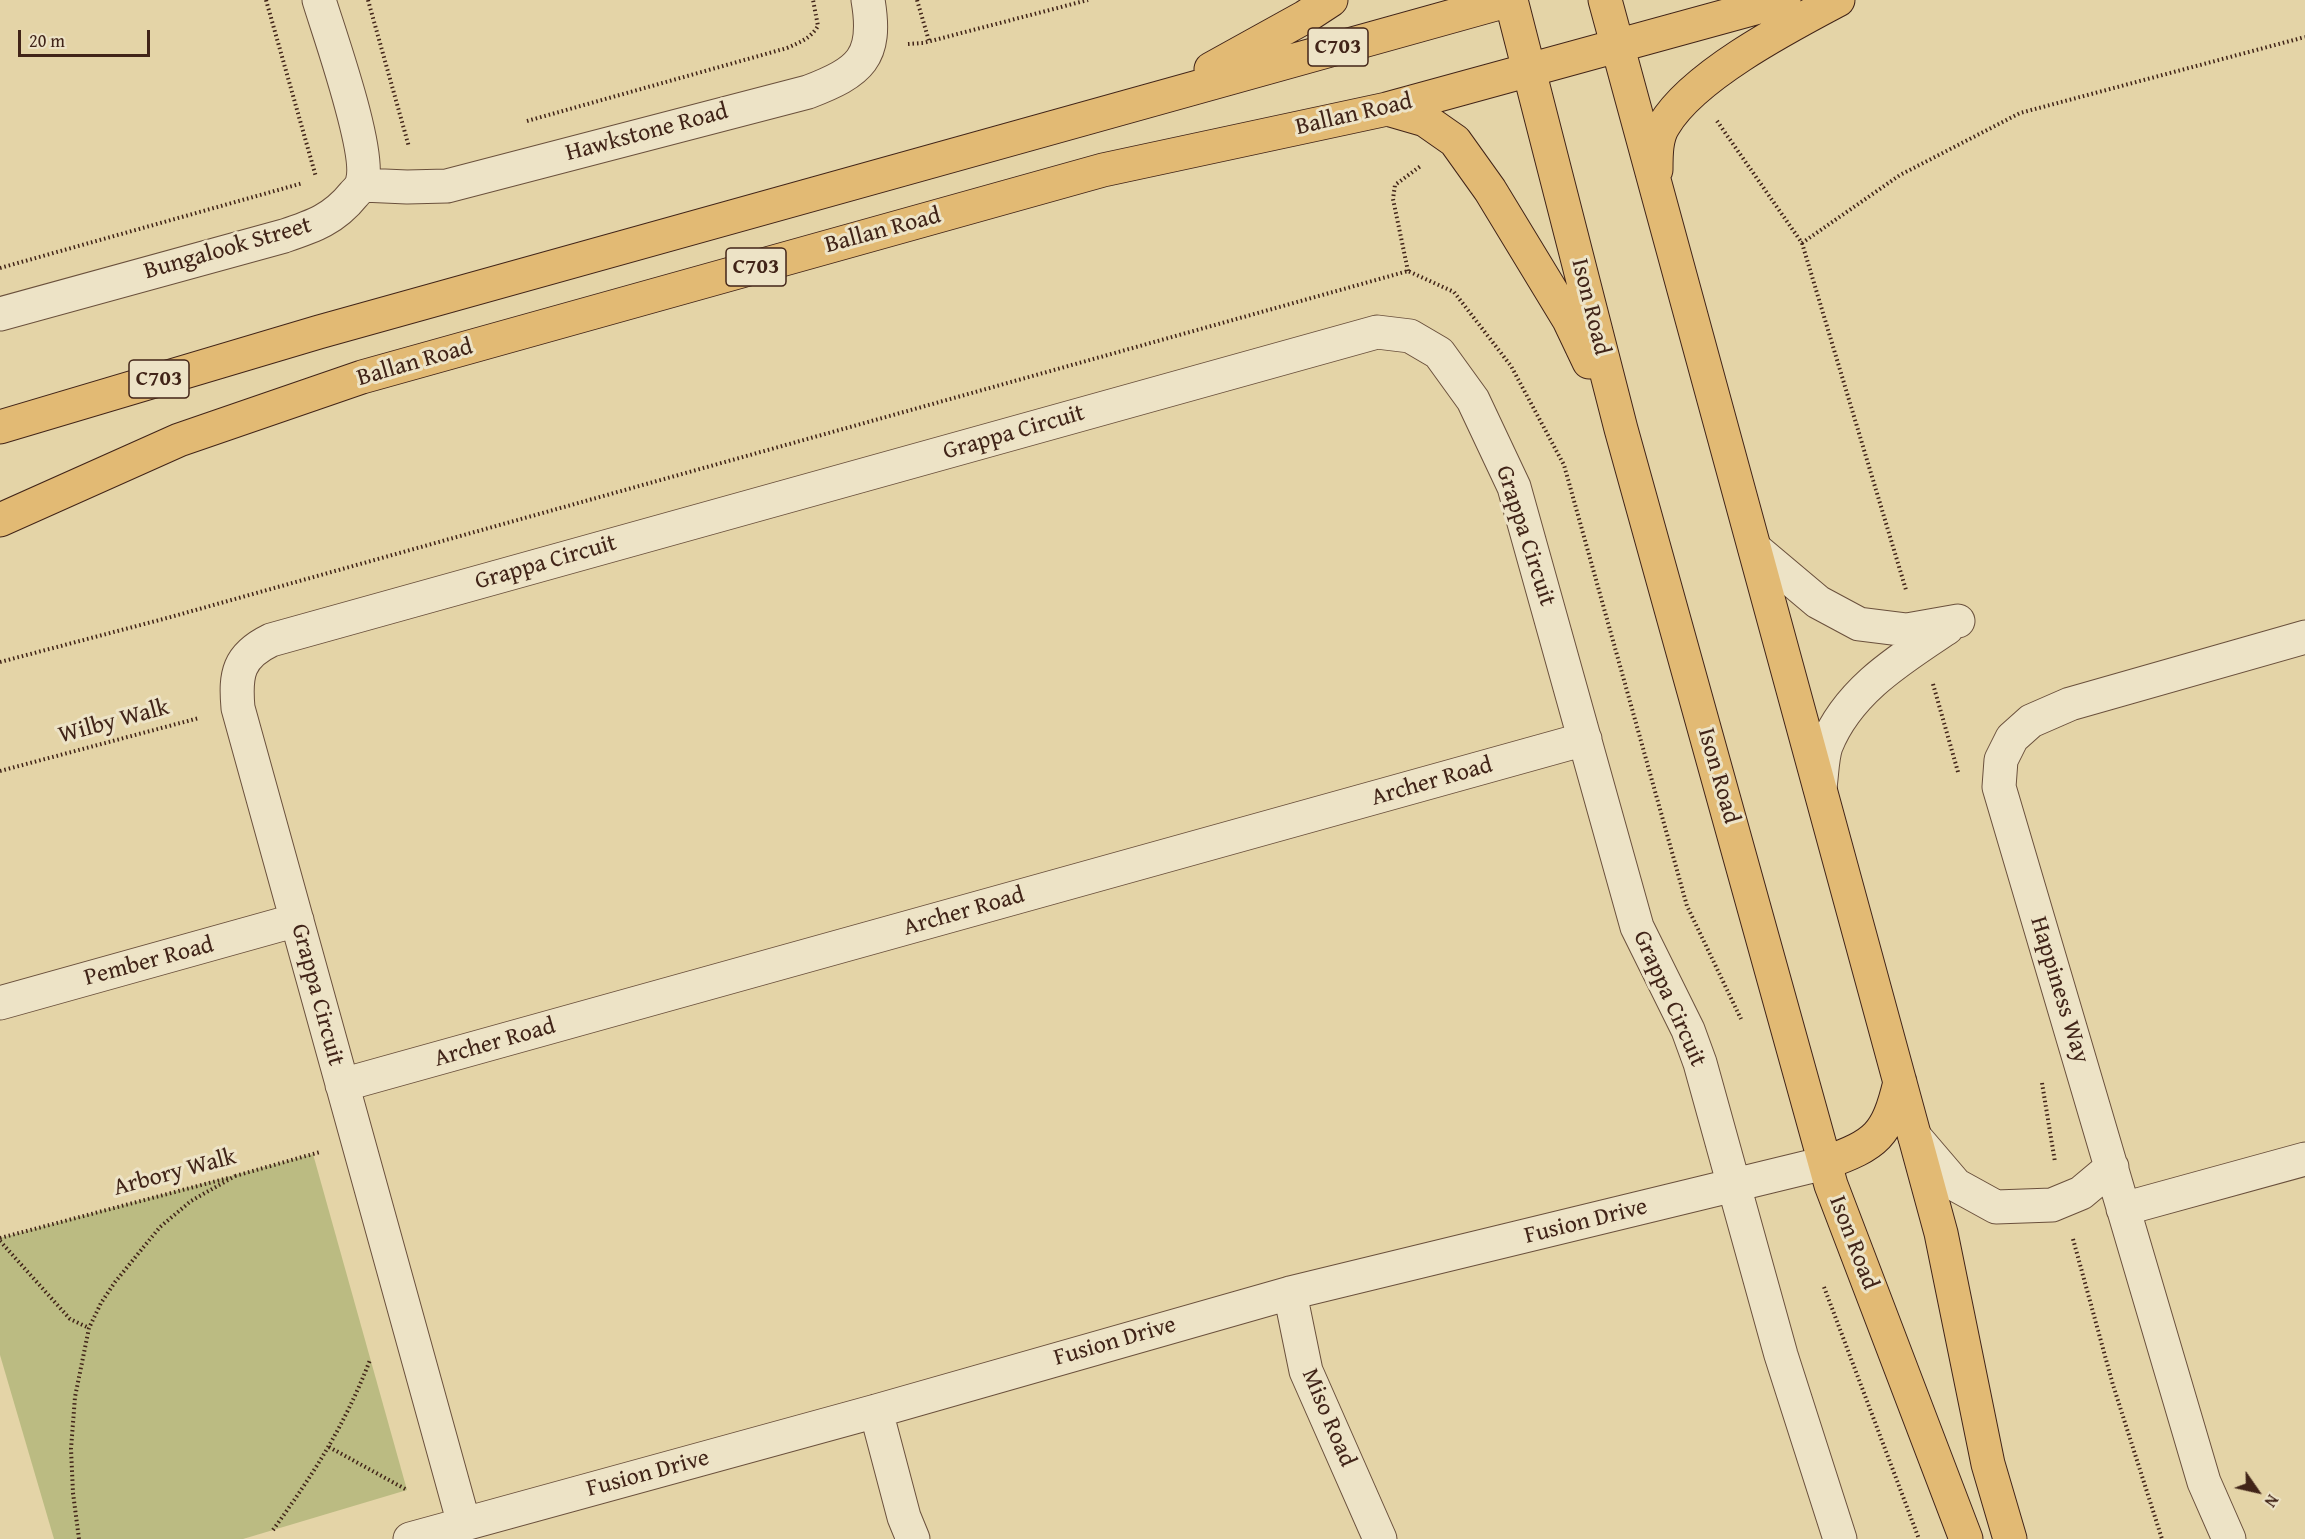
<!DOCTYPE html>
<style>
body{margin:0}
#map{position:relative;width:2305px;height:1539px;overflow:hidden;background:#e4d4a7;font-family:"Gentium Book Plus",serif}
canvas{display:block}
.north{position:absolute;left:2227px;top:1461px;width:60px;height:60px;-webkit-text-stroke:4px #ede3c6;paint-order:stroke;rotate:124deg;font-size:16px;font-weight:700;line-height:24px;text-align:center;color:#412418}
.north::after{content:'';display:block;margin:auto;width:21px;height:27px;background:#412418;clip-path:polygon(50% 0,100% 100%,50% 72%,0 100%)}
.scale{position:absolute;left:18px;top:30px;width:132px;height:27px;box-sizing:border-box;border:3px solid #412418;border-top:0;padding-left:8px;font-size:18px;line-height:21px;white-space:nowrap;color:#412418;-webkit-text-stroke:4px #ede3c6;paint-order:stroke}
</style>
<div id="map">
<canvas width="2305" height="1539"></canvas>
<div class="north">N</div>
<div class="scale">20 m</div>
</div>
<script>
const ctx = document.querySelector('canvas').getContext('2d');
ctx.lineJoin = 'round';
function fill(path, color) { ctx.fillStyle = color; ctx.fill(path, 'evenodd'); }
function stroke(path, color, width, dash) { ctx.strokeStyle = color; ctx.lineWidth = width; ctx.lineCap = dash ? 'butt' : 'round'; ctx.setLineDash(dash || []); ctx.stroke(path); }
function label(font, color, halo, rows, align = 'center') {
  ctx.font = font + ' "Gentium Book Plus",serif'; ctx.lineWidth = 6; ctx.setLineDash([]); ctx.textBaseline = 'middle'; ctx.strokeStyle = halo; ctx.fillStyle = color; for (const [text, x, y, turn = 0] of rows) {
    ctx.save(); ctx.translate(x, y); ctx.rotate((+turn || 0) * Math.PI / 180); ctx.textAlign = isNaN(turn) ? turn : align; if (halo) ctx.strokeText(text, 0, 0); ctx.fillText(text, 0, 0); ctx.restore();
  }
}
fill(new Path2D(`
 M313 1154 407 1490 243 1539H54L0 1355V1238Z`), '#bbbb82');
const minor = new Path2D(`
 M362 185 407 187 447 186 808 92C860 72 878 58 868 0
 M0 314 284 236C314 226 334 219 354 194 357 191 361 187 362 183 372 153 330 36 319 0
 M1755 549 1818 602 1859 624 1907 630 1958 621
 M1820 787C1822 774 1822 758 1826 746 1848 691 1899 660 1947 628
 M0 1003 297 920
 M342 1085 1585 739
 M1915 1137 1956 1185 1996 1207 2052 1205 2081 1193 2112 1167
 M2123 1209 2305 1159
 M1290 1293 1306 1371 1380 1539
 M876 1411 904 1517 913 1539
 M464 1524 238 708C235 674 238 656 271 640L1377 332 1410 336 1439 353 1473 400 1514 487 1637 927 1688 1030 1700 1063 1781 1355 1840 1539
 M410 1539 876 1411 1290 1293 1825 1163
 M2229 1539 2204 1482 1999 787 2001 760 2012 738 2031 721 2070 704 2305 637`);
const major = new Path2D(`
 M1511 0 1621 429 1831 1185 1966 1539
 M1605 0 1941 1233 1988 1464 2010 1539
 M1211 69 1305 17 1331 0
 M1387 109 1425 120 1455 141 1490 190 1569 320 1589 362
 M1656 170C1656 155 1656 137 1664 125 1693 76 1787 27 1838 0
 M0 427 319 332 1510 0
 M0 520 179 440 362 377 1103 170 1387 109 1784 0
 M1825 1163C1877 1144 1887 1136 1900 1082`);
stroke(minor, '#6a503c', 35);
stroke(major, '#412418', 35);
stroke(new Path2D(`
 M266 0 316 177
 M368 0 409 147
 M917 0 929 41
 M908 44 923 43 1088 0
 M527 121 787 48C800 42 810 39 818 26L813 0
 M1717 121 1802 243 1900 175 2020 113 2305 37
 M1802 243 1906 590
 M0 268 303 183
 M1408 271 1393 199 1395 185 1422 165
 M0 662 167 618 1408 271 1454 292 1511 366 1564 465 1687 906 1741 1019
 M1933 684 1958 772
 M0 771 199 718
 M2042 1083 2055 1162
 M235 1176 320 1152
 M0 1238 228 1178
 M2073 1239 2113 1385 2162 1539
 M0 1241 70 1319 89 1328
 M1824 1287 1919 1539
 M329 1447 407 1490
 M273 1530C314 1473 344 1427 370 1360
 M79 1539 73 1493 71 1449 75 1397 89 1328 101 1303 115 1282 160 1227 191 1201 235 1176`), '#412418', 4, [1.5, 3]);
stroke(minor, '#ede3c6', 33);
stroke(major, '#e2ba74', 33);
for (const [x, y, w] of [
 [1338,47,60],
 [756,267,60],
 [159,379,60]
]) { const box = new Path2D(); box.roundRect(x - w / 2, y - 19, w, 38, 4.5); ctx.fillStyle = '#ede3c6'; ctx.fill(box); stroke(box, '#412418', 1.5); }
label('bold 22px', '#412418', null, [
 ["C703",1338,47],
 ["C703",756,267],
 ["C703",159,379]
]);
label('24px', '#412418', '#ede3c6', [
 ["Ballan Road",1354,115,-13],
 ["Hawkstone Road",647,133,-15],
 ["Ballan Road",883,231,-15],
 ["Bungalook Street",228,249,-16],
 ["Ison Road",1590,307,76],
 ["Ballan Road",415,363,-16],
 ["Grappa Circuit",1014,433,-16],
 ["Grappa Circuit",1525,536,72],
 ["Grappa Circuit",546,563,-16],
 ["Wilby Walk",114,722,-15],
 ["Ison Road",1718,776,74],
 ["Archer Road",1432,782,-16],
 ["Archer Road",964,912,-16],
 ["Pember Road",149,962,-15],
 ["Happiness Way",2059,990,73],
 ["Grappa Circuit",317,995,75],
 ["Grappa Circuit",1669,999,66],
 ["Archer Road",495,1043,-16],
 ["Arbory Walk",175,1173,-15],
 ["Fusion Drive",1586,1222,-14],
 ["Ison Road",1853,1243,69],
 ["Fusion Drive",1115,1342,-16],
 ["Miso Road",1328,1418,67],
 ["Fusion Drive",648,1474,-15]
]);
</script>
